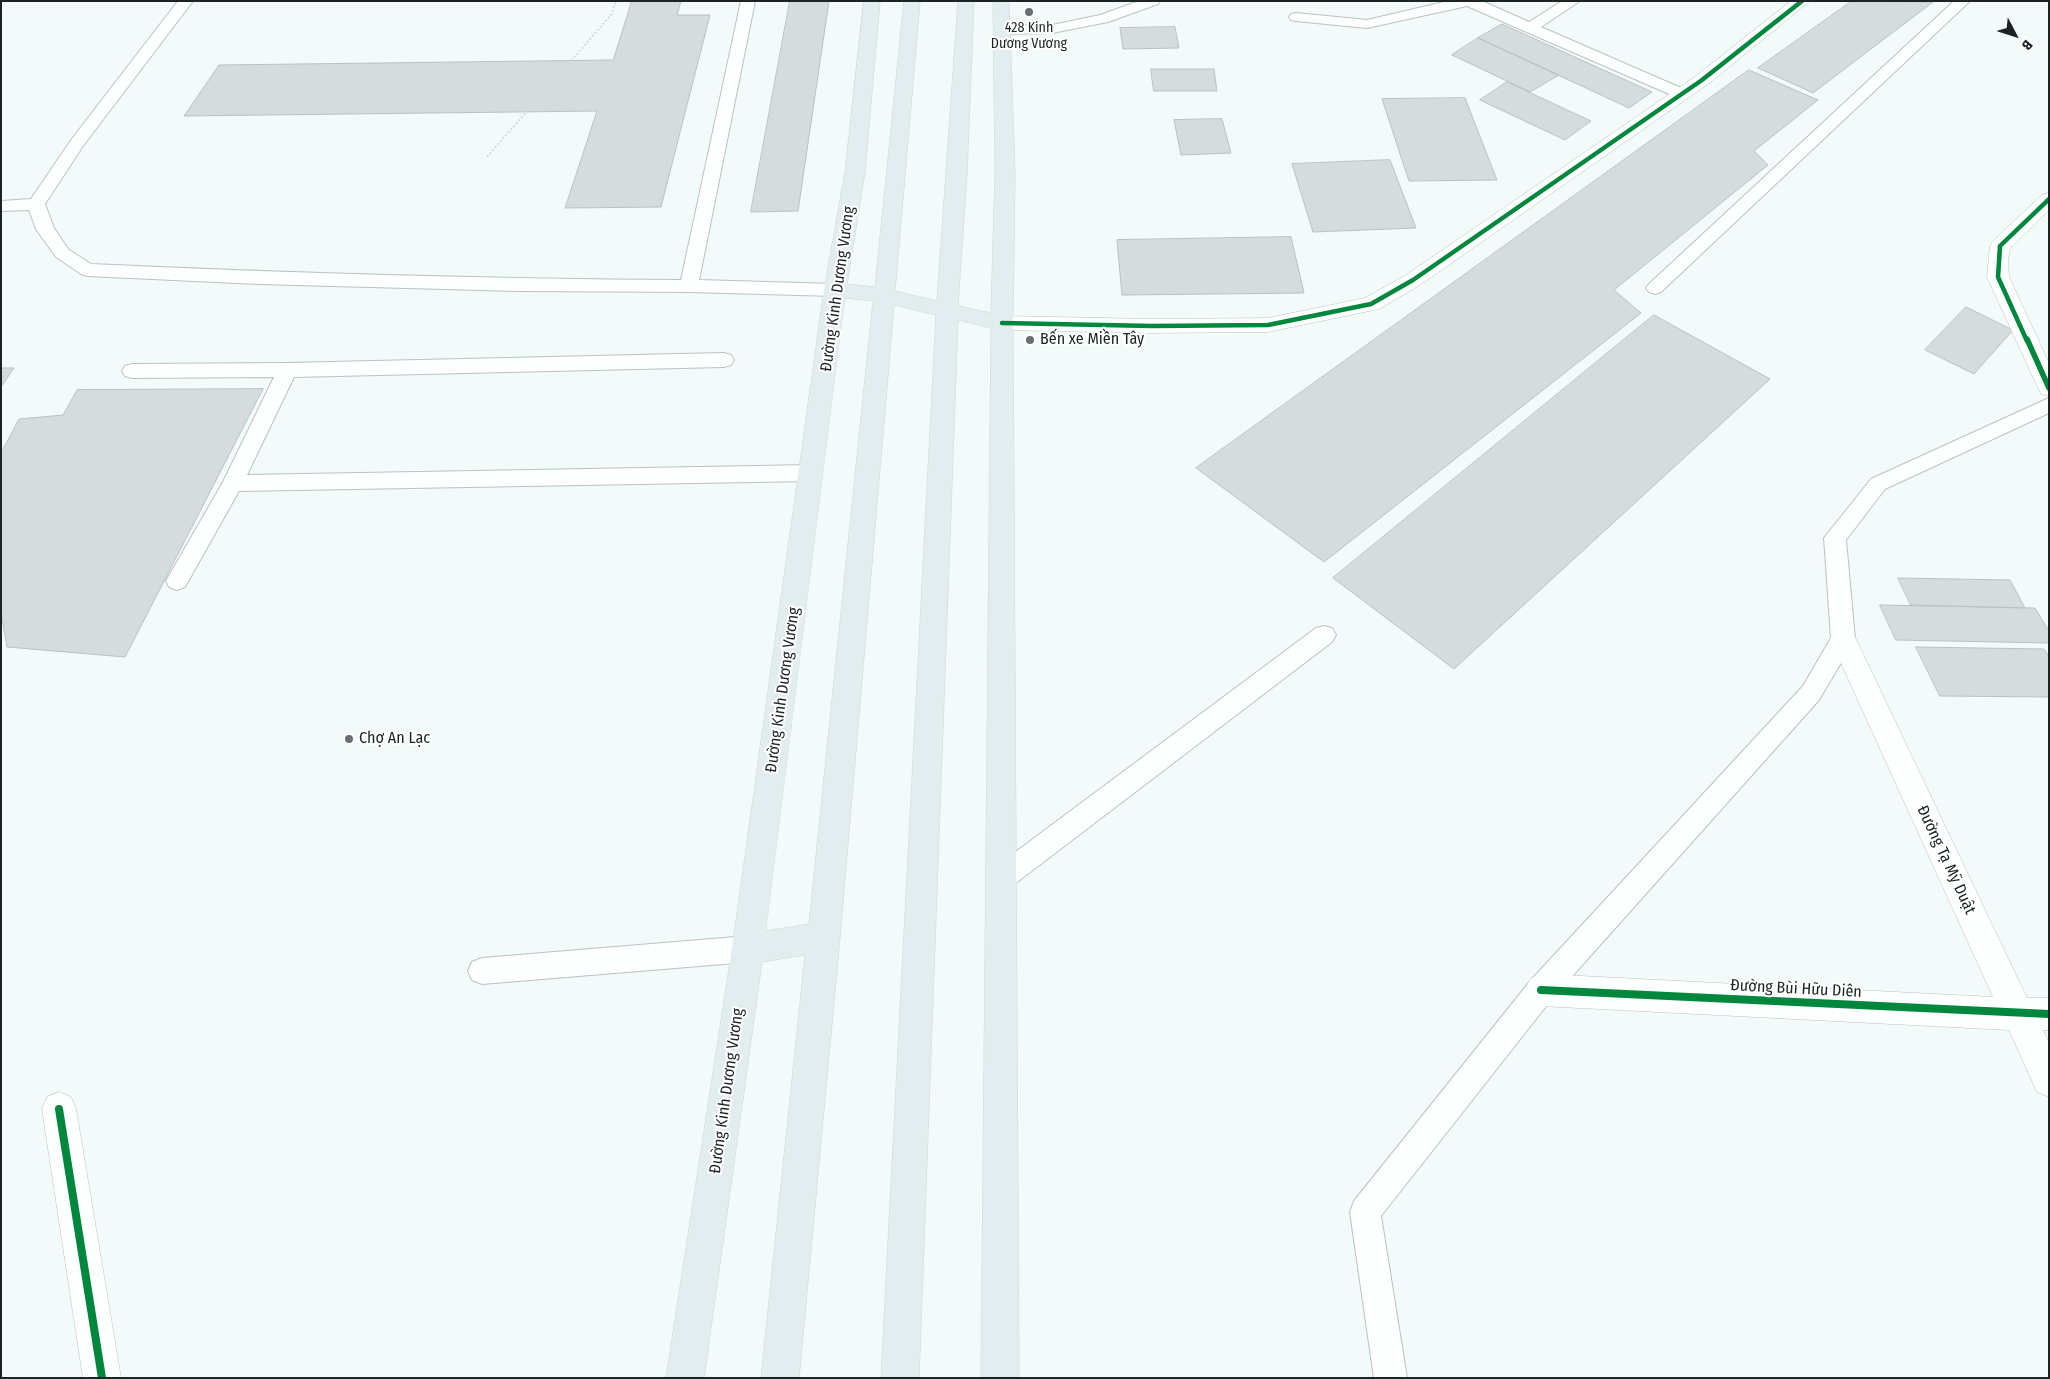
<!DOCTYPE html>
<meta charset="utf-8">
<style>
body{margin:0}
#map{position:relative;width:2050px;height:1379px;overflow:hidden;background:#f2fafa;font-family:"Fira Sans Condensed",sans-serif}
canvas{display:block}
.frame{position:absolute;inset:0;border:2px solid #1b2324;pointer-events:none}
.north{position:absolute;left:1990px;top:10px;width:50px;height:50px;-webkit-text-stroke:4px #fff;paint-order:stroke;rotate:130deg;font-size:14px;font-weight:700;line-height:20px;text-align:center;color:#1b2324}
.north::after{content:'';display:block;margin:auto;width:18px;height:22px;background:#1b2324;clip-path:polygon(50% 0,100% 100%,50% 72%,0 100%)}
</style>
<div id="map">
<canvas width="2050" height="1379"></canvas>
<div class="frame"></div>
<div class="north">B</div>
</div>
<script>
const ctx = document.querySelector('canvas').getContext('2d');
ctx.lineJoin = 'round';
function fill(path, color) { ctx.fillStyle = color; ctx.fill(path, 'evenodd'); }
function stroke(path, color, width, dash) { ctx.strokeStyle = color; ctx.lineWidth = width; ctx.lineCap = dash ? 'butt' : 'round'; ctx.setLineDash(dash || []); ctx.stroke(path); }
function label(font, color, halo, rows, align = 'center') {
  ctx.font = font + ' "Fira Sans Condensed",sans-serif'; ctx.lineWidth = 4; ctx.setLineDash([]); ctx.textBaseline = 'middle'; ctx.strokeStyle = halo; ctx.fillStyle = color; for (const [text, x, y, turn = 0] of rows) {
    ctx.save(); ctx.translate(x, y); ctx.rotate((+turn || 0) * Math.PI / 180); ctx.textAlign = isNaN(turn) ? turn : align; if (halo) ctx.strokeText(text, 0, 0); ctx.fillText(text, 0, 0); ctx.restore();
  }
}
const building = new Path2D(`
 M632 1H681L677 15H710L661 207 565 208 597 111 184 116 219 65 613 60Z
 M790 1H829L798 211 751 212Z
 M1852 1 1933 2 1813 93 1758 68Z
 M1502 24 1652 92 1629 108 1478 38Z
 M1175 27 1179 48 1123 49 1120 28Z
 M1478 38 1559 75 1530 92 1452 55Z
 M1151 69H1214L1217 91H1154Z
 M1749 70 1818 100 1754 151 1768 165 1614 290 1641 313 1324 562 1196 468Z
 M1507 82 1591 121 1565 140 1480 100Z
 M1465 98 1497 180 1409 181 1382 99Z
 M1222 119 1231 153 1181 155 1174 120Z
 M1390 160 1416 228 1313 232 1292 164Z
 M1291 237 1304 293 1122 295 1117 240Z
 M1966 307 2013 330 1974 374 1925 350Z
 M1654 315 1770 379 1454 669 1333 578Z
 M1 368H14L1 387Z
 M263 389 125 657 7 647 1 613V453L19 419 63 415 77 390Z
 M1898 578 2010 580 2025 608 1911 605Z
 M1880 605 2035 608 2049 631V643L1896 640Z
 M1916 647 2044 649 2049 657V697L1940 696Z`);
fill(building, '#d4dcdd');
stroke(building, '#b9c1c1', 1);
const service = new Path2D(`
 M178 1H193L83 146 45 204 54 228 68 249 91 264C288 273 484 279 681 280L741 1H755L699 280 835 284 841 286 844 290 841 294 835 296 689 292 517 291 259 284 87 276 81 274 56 257 36 229 29 210 1 211V201L31 199 71 140Z
 M1139 1H1160L1158 4 1108 22 1052 33 1002 34 997 33 995 30 997 27 1002 26 1052 25 1100 15Z
 M1448 1H1482L1529 22 1562 1H1580L1541 27 1688 91 1690 94 1688 97H1676L1467 6 1367 28 1296 21 1291 20 1289 17 1291 14 1296 13 1367 20Z
 M1954 1H1970L1661 292 1655 294 1649 292 1646 288 1649 284Z
 M724 353 731 355 734 360 731 365 724 367 294 377 247 475 812 465 819 468 822 473 819 478 812 481 239 491 185 587 177 590 169 587 166 581 223 482 274 377 132 378 125 376 122 371 125 366 132 364 287 363Z
 M2049 398V413L1885 489 1846 540 1855 639 1819 700 1551 1000 1381 1216 1407 1378H1374L1350 1212 1354 1201 1531 980 1803 686 1831 638 1824 538 1871 479Z
 M1324 626 1332 628 1336 635 1332 642 1012 886 1003 889 994 886 990 877 994 868 1316 628Z
 M748 936 758 940 762 949 758 958 748 962 482 984 472 980 468 971 472 962 482 958Z`);
const minor = new Path2D(`
 M1791 1H1810L1708 84 1420 285 1379 309 1268 332 1152 333 1002 330 994 328 991 323 994 318 1002 316 1152 319 1268 318 1365 298 1406 275 1696 76Z
 M2049 193V210L2010 248 2008 261 2009 277 2049 363V396L2041 394 2038 388 1987 277 1990 246 1993 241 2042 195Z
 M1843 628 1852 631 1856 639 2027 998H2049V1030H2043L2049 1043V1097L2037 1092 2009 1030 1541 1006 1530 1001 1525 990 1530 979 1541 974 1993 997 1830 639 1834 631Z
 M59 1092 71 1097 76 1109 121 1378H83L42 1109 47 1097Z`);
const primary = new Path2D(`
 M864 1H880L865 172 847 284 875 287 904 1H920L895 291 937 301 958 1H974L967 174 958 306 991 313 995 174 993 1H1009L1015 174 1013 323 1019 1378H981L991 328 958 320 919 1378H881L936 315 894 305 840 937 799 1378H761L805 955 762 962 704 1378H666L732 949 824 290 845 172ZM845 298 873 301 809 924 766 931Z`);
stroke(service, '#bac2c2', 2);
stroke(minor, '#bac2c2', 1);
stroke(primary, '#d1d6d6', 1);
stroke(new Path2D(`
 M487 157 611 15 616 1`), '#d7dada', 2, [2, 2]);
fill(service, '#fdfefe');
fill(minor, '#fdfefe');
fill(primary, '#e1edee');
stroke(new Path2D(`
 M1002 323 1152 326 1268 325 1371 304 1413 280 1702 80 1802 1
 M2027 341 1998 277 2000 246 2049 199`), '#00873e', 4.5);
stroke(new Path2D(`
 M2027 339 2049 388`), '#00873e', 5.5);
stroke(new Path2D(`
 M1541 990 2049 1014
 M59 1109 102 1378`), '#00873e', 8);
for (const [x, y, r, color] of [
 [1029,12,5,"#666e6f"],
 [1030,340,5,"#666e6f"],
 [349,739,5,"#666e6f"]
]) { const dot = new Path2D(); dot.arc(x, y, r, 0, 2 * Math.PI); ctx.fillStyle = color; ctx.fill(dot); stroke(dot, '#fff', 2); }
label('14px', '#1b2324', '#fff', [
 ["428 Kinh",1029,28],
 ["Dương Vương",1029,44]
]);
label('16px', '#1b2324', '#fff', [
 ["Đường Kinh Dương Vương",838,289,-82],
 ["Đường Kinh Dương Vương",783,690,-82],
 ["Đường Tạ Mỹ Duật",1946,860,65],
 ["Đường Bùi Hữu Diên",1796,989,3],
 ["Đường Kinh Dương Vương",727,1091,-82]
]);
label('16px', '#1b2324', '#fff', [
 ["Bến xe Miền Tây",1040,340],
 ["Chợ An Lạc",359,739]
], 'left');
</script>
